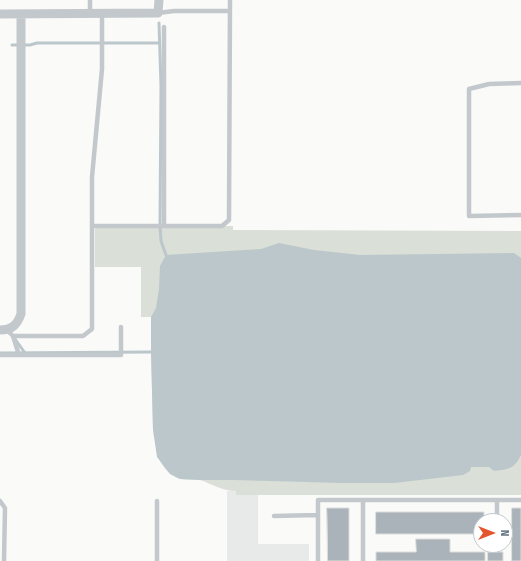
<!DOCTYPE html>
<style>
body{margin:0}
#map{position:relative;width:521px;height:561px;overflow:hidden;background:#fafaf8;font-family:"Fira Sans Condensed",sans-serif}
canvas{display:block}
.north{position:absolute;left:473px;top:513px;width:40px;height:40px;box-sizing:border-box;background:#fff;border:1px solid #c1c8cd;border-radius:50%;rotate:90deg;font-size:11px;font-weight:700;line-height:16px;text-align:center;color:#657683}
.north::after{content:'';display:block;margin:auto;width:14px;height:18px;background:#e4572e;clip-path:polygon(50% 0,100% 100%,50% 72%,0 100%)}
</style>
<div id="map">
<canvas width="521" height="561"></canvas>
<div class="north">N</div>
</div>
<script>
const ctx = document.querySelector('canvas').getContext('2d');
ctx.lineJoin = 'round';
function fill(path, color) { ctx.fillStyle = color; ctx.fill(path, 'evenodd'); }
function stroke(path, color, width, dash) { ctx.strokeStyle = color; ctx.lineWidth = width; ctx.lineCap = dash ? 'butt' : 'round'; ctx.setLineDash(dash || []); ctx.stroke(path); }
fill(new Path2D(`
 M227 491H236V495H258V544H309V561H227Z`), '#e8e9e9');
fill(new Path2D(`
 M97 226H233V230L521 231V495H236V491C222 491 212 484 200 480 194 479 187 480 181 479 168 476 159 463 156 450H166L165 430H153L151 352V317H141V267H95V229Z`), '#dadfd7');
fill(new Path2D(`
 M279 243 314 250 360 255 514 253 521 258V455C514 469 509 469 494 471L489 467H471L470 471 463 475 394 483H341L234 480H199L180 479 170 474 157 457 156 450 153 430 151 352V317L156 308 159 289 160 266 166 255 261 249Z`), '#bbc7cb');
stroke(new Path2D(`
 M159 23 161 86 160 226 161 241 166 255
 M12 45H30L37 43H159
 M15 339 25 353
 M0 353 151 352`), '#bbc7cb', 3);
const building = new Path2D(`
 M327 508H349V561H328Z
 M512 508H521V561H512Z
 M376 512H484V521H481V534H376Z
 M416 539H450V552H485V561H376V552H416Z
 M488 552H503V561H488Z`);
fill(building, '#aab3b9');
stroke(building, '#dcdcda', 1);
stroke(new Path2D(`
 M90 0V13
 M158 13 174 11H230
 M164 27V226
 M521 83 489 84 469 89V216L521 215
 M92 226H222L229 220 230 0
 M7 330 13 336H83L92 329V177L102 69V13
 M13 336 19 355
 M0 355H121V327
 M497 500V521
 M0 501 5 508 4 561
 M274 516 318 515
 M157 561V501
 M318 561V500H363
 M363 561V500H521`), '#c3c8cc', 4.5);
stroke(new Path2D(`
 M0 14 158 13 159 0
 M0 330C12 330 17 325 21 314V14`), '#c3c8cc', 9);
</script>
